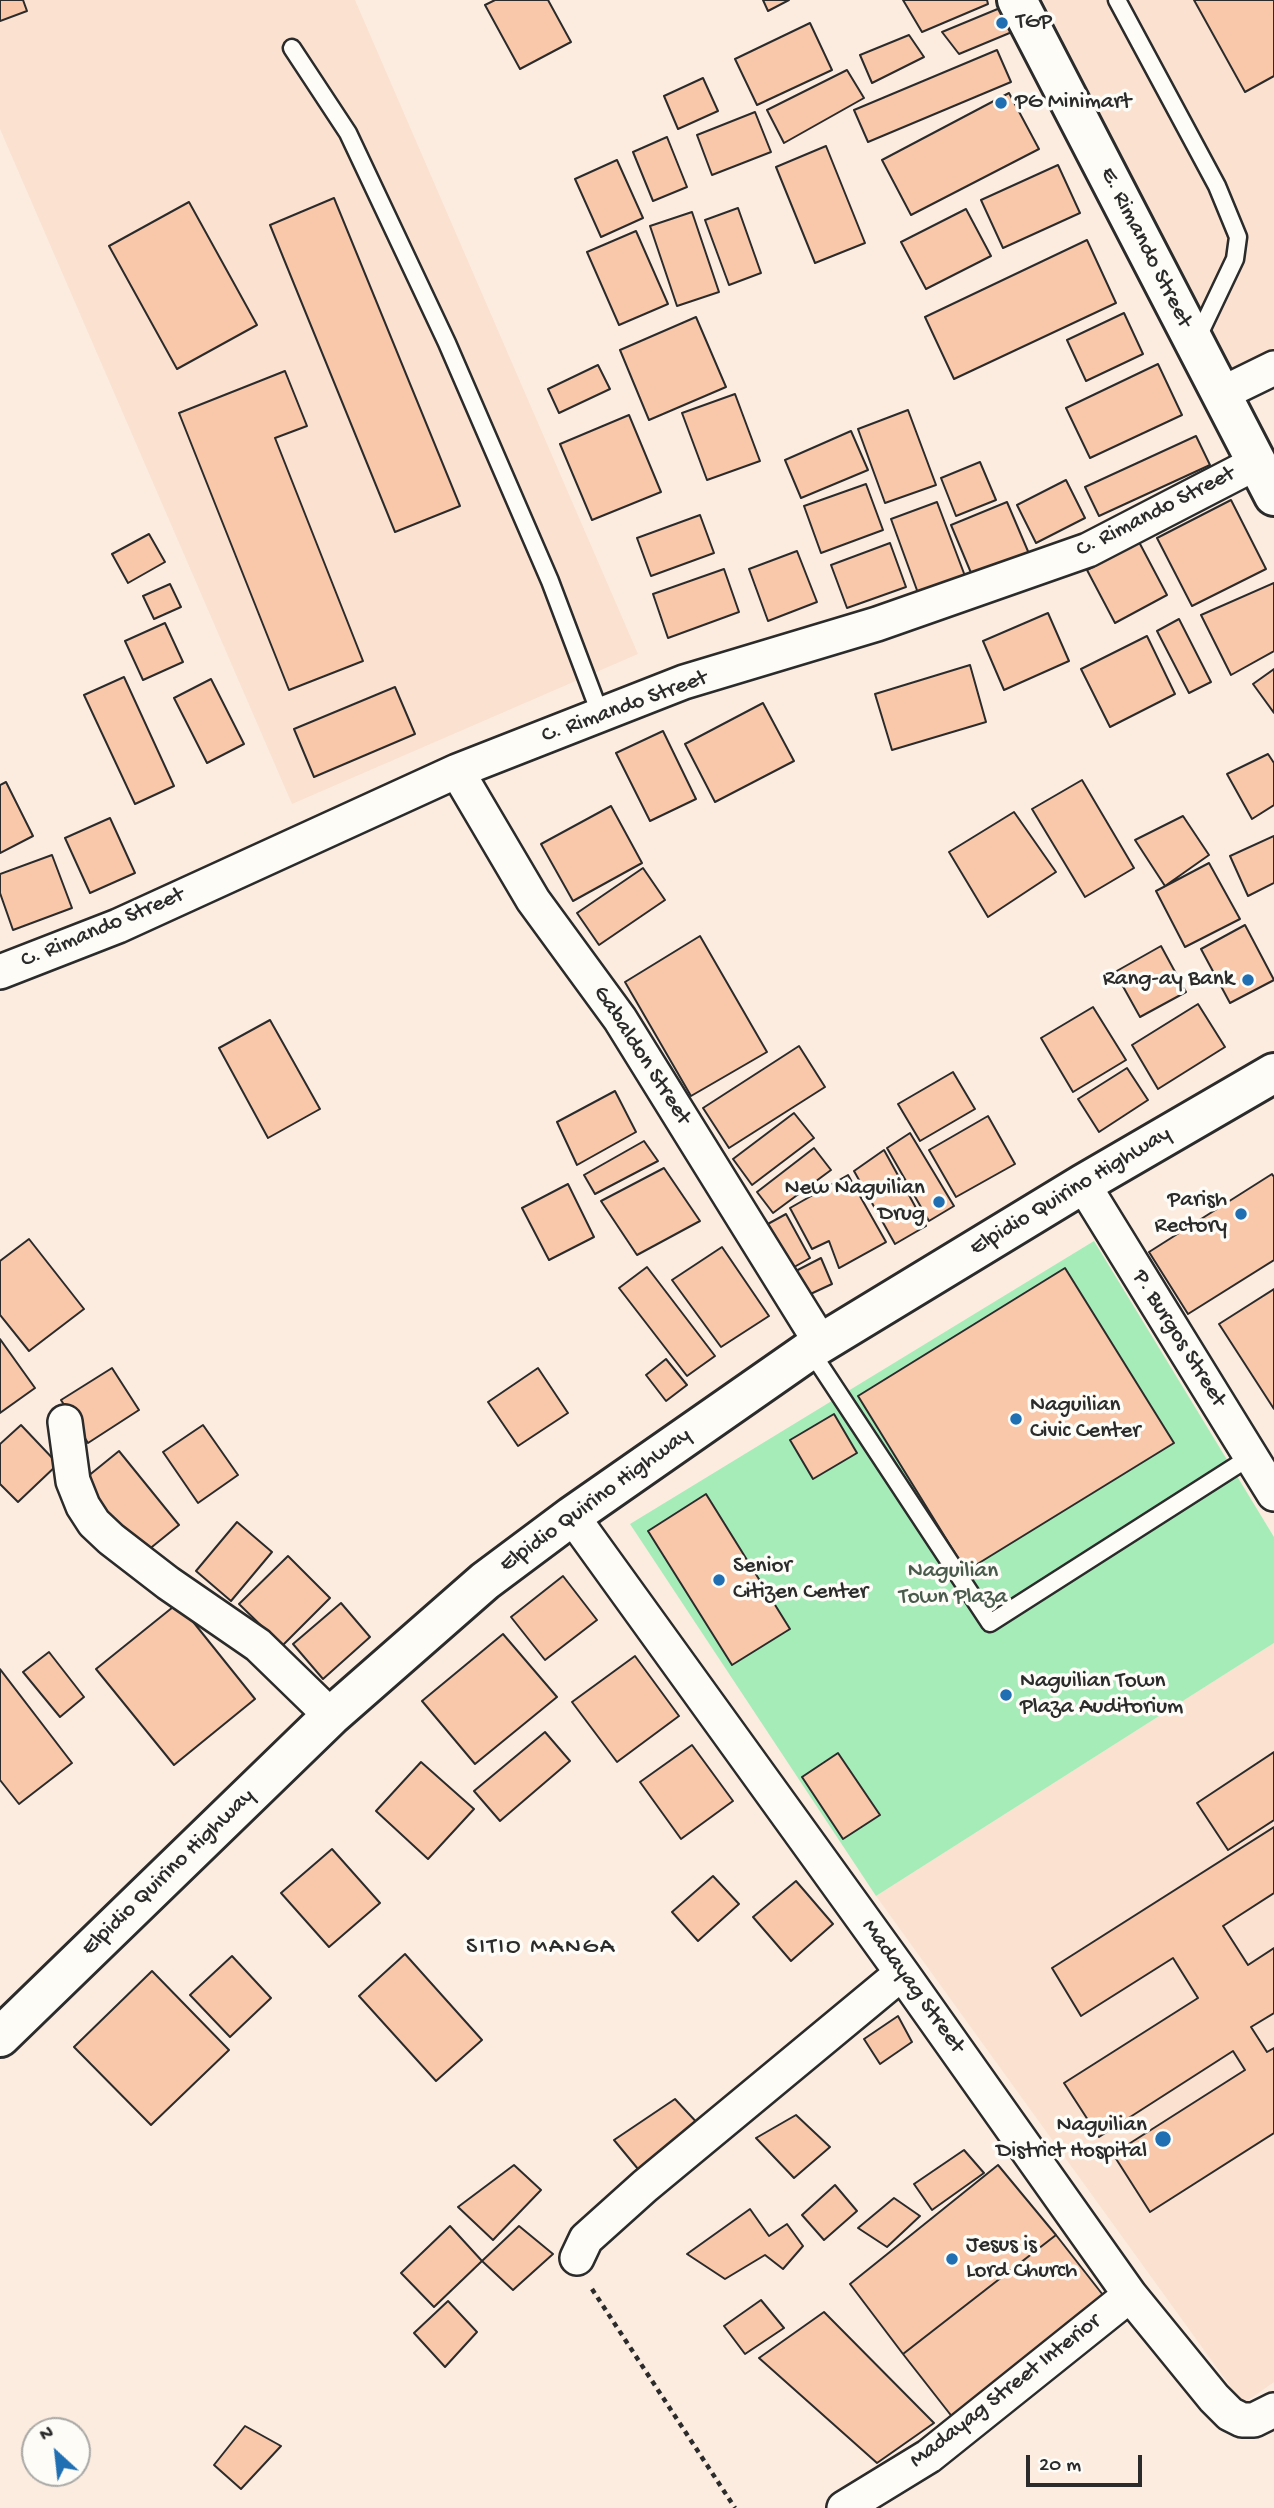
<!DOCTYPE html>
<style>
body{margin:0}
#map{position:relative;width:1274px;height:2508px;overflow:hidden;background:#fcece0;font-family:"Gochi Hand",sans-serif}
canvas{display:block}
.north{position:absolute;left:21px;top:2417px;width:70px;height:70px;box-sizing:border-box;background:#fdfcf7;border:2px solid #a9a8a5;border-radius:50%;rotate:333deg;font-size:19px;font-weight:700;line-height:28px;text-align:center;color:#2b2b2b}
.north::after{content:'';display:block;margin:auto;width:24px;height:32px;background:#1f6fb2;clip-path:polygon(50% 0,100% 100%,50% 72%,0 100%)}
.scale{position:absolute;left:1026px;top:2455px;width:116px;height:32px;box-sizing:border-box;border:4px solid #2b2b2b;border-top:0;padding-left:9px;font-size:21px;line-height:24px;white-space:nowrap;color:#2b2b2b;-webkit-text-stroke:5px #fdfcf7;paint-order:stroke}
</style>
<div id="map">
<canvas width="1274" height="2508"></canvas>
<div class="north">N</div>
<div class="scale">20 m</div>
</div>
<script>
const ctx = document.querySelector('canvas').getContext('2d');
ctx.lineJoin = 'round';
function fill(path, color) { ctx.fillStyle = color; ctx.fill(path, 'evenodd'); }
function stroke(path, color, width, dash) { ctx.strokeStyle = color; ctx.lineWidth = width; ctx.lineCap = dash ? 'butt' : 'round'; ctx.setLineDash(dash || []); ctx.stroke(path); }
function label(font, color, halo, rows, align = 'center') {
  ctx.font = font + ' "Gochi Hand",sans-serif'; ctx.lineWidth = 7; ctx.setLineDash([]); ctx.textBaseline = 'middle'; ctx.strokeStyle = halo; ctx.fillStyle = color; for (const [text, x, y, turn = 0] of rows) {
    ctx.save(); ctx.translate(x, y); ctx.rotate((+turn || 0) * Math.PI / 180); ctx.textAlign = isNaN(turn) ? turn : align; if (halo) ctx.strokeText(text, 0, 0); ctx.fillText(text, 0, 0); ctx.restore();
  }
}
fill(new Path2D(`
 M0 0H355L638 654 292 804 0 129Z
 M1043 0H1274V348L1227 372Z
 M1274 1643V2382L1243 2404 876 1896Z`), '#fbe1d0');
fill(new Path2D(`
 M1094 1241 1274 1537V1643L876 1896 630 1524Z`), '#a6ecb9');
const building = new Path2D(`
 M0 0H23L27 11 0 21Z
 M495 0H548L571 42 520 69 485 5Z
 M763 0H789L768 11Z
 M903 0H987L988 4 922 32Z
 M1194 0H1274V76L1245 92Z
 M1000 8 1012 32 959 54 942 32Z
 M810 23 832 70 757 105 735 59Z
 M909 35 924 57 872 83 860 55Z
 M997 50 1011 82 868 142 854 110Z
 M847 70 864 98 784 143 767 110Z
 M703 78 718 111 678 129 664 96Z
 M1009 93 1039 149 911 215 882 160Z
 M755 112 771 152 712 175 697 135Z
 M667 137 687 187 653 201 633 152Z
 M826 146 865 243 815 263 776 167Z
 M617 160 643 218 601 237 575 179Z
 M1058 165 1080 213 1003 248 981 200Z
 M334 198 460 506 395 532 270 225Z
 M189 202 257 325 177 369 109 246Z
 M738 208 761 273 729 285 705 220Z
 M966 209 991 256 926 289 901 242Z
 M692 212 719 292 677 306 650 226Z
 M636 231 668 304 619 325 587 252Z
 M1087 240 1116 303 954 379 925 317Z
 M1124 313 1143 354 1086 381 1067 340Z
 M696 317 726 387 649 420 620 350Z
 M1158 364 1182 415 1090 458 1066 408Z
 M598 365 610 389 559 413 548 389Z
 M285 371 307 426 275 438 363 661 289 690 179 413Z
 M735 394 760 461 707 480 682 413Z
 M908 410 936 485 885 503 858 429Z
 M629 415 661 492 592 520 560 444Z
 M851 431 868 470 801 498 785 460Z
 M1196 436 1210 465 1099 516 1085 487Z
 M980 462 996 500 956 516 941 478Z
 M1066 480 1085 518 1036 543 1017 505Z
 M866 484 883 530 821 553 804 506Z
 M1231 500 1266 569 1192 606 1157 538Z
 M937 502 965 576 918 593 891 519Z
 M1007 502 1030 556 974 580 951 525Z
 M700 515 714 553 651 576 637 538Z
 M149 534 165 562 128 583 112 554Z
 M1139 542 1167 595 1115 623 1087 570Z
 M890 543 906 587 847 608 831 565Z
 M797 551 817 602 768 621 749 569Z
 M724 569 739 612 668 638 653 594Z
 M1274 583V651L1231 675 1201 615Z
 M170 584 181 607 154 619 143 596Z
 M1048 613 1069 661 1004 690 983 641Z
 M1179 619 1211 682 1189 693 1157 631Z
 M165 623 183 662 143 680 125 641Z
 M1147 636 1175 694 1110 727 1081 669Z
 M970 665 986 722 892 750 875 694Z
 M1274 669V713L1253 684Z
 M124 677 174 786 135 804 84 695Z
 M211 679 244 744 207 763 174 698Z
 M395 687 415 734 314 777 294 729Z
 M763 703 794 761 715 802 685 744Z
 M663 731 696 799 650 821 616 753Z
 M1268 754 1274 763V805L1252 819 1227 774Z
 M1082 780 1134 868 1085 897 1032 809Z
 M6 782 33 836 0 853V785Z
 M611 806 642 863 573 901 541 844Z
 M1014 812 1056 872 988 917 949 852Z
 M1183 816 1209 855 1165 886 1135 840Z
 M110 818 135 873 90 893 65 838Z
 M1274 836V883L1248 896 1230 856Z
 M52 855 72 908 13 930 0 893V874Z
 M1209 863 1240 919 1185 947 1156 891Z
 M643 868 665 900 599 945 577 913Z
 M1245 925 1274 980 1230 1003 1201 949Z
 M700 936 767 1052 691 1096 625 982Z
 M1161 946 1186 992 1140 1017 1115 972Z
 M1198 1004 1225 1047 1158 1089 1132 1045Z
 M1093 1007 1126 1060 1073 1092 1041 1038Z
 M270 1020 320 1109 268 1138 219 1048Z
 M799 1046 825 1087 729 1148 703 1108Z
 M1127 1068 1148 1100 1099 1132 1078 1099Z
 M953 1072 975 1109 920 1141 898 1104Z
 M615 1091 636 1132 577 1165 557 1122Z
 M794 1113 814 1138 752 1185 733 1159Z
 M988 1116 1015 1164 956 1197 929 1150Z
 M910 1133 954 1206 929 1221 887 1148Z
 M644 1141 658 1161 595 1194 584 1175Z
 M814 1148 831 1170 773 1213 757 1192Z
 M884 1150 926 1226 895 1244 854 1171Z
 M664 1168 700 1221 637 1255 601 1201Z
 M1272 1174 1274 1177V1260L1188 1314 1149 1252Z
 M848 1175 886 1242 839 1268 829 1241 812 1249 790 1208Z
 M568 1184 594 1237 549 1260 522 1208Z
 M786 1214 810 1258 789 1270 766 1225Z
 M29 1239 84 1309 29 1351 0 1315V1261Z
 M722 1247 769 1316 721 1347 672 1280Z
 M821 1258 832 1284 804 1297 790 1274Z
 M647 1267 715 1356 687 1376 619 1288Z
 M1065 1268 1174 1443 966 1571 858 1396Z
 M1274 1289V1409L1219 1324Z
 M0 1339 35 1388 0 1413Z
 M666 1359 687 1385 666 1401 646 1375Z
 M112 1368 139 1410 88 1443 61 1400Z
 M538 1368 568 1413 518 1446 488 1402Z
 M834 1414 857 1453 813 1479 790 1440Z
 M21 1425 58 1464 18 1502 0 1484V1444Z
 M203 1425 238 1475 198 1503 163 1452Z
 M119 1451 179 1525 142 1555 82 1481Z
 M706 1494 790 1629 732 1665 648 1531Z
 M237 1522 272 1552 231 1601 196 1571Z
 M288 1556 330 1598 282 1646 239 1604Z
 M563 1576 597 1620 545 1660 511 1617Z
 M178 1603 255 1699 174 1765 96 1669Z
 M341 1603 370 1637 323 1679 293 1644Z
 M503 1634 557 1697 475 1764 422 1701Z
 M49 1652 84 1697 60 1717 23 1672Z
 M635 1656 679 1716 617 1762 572 1702Z
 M0 1669 72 1763 19 1804 0 1780Z
 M545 1732 570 1761 500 1821 474 1791Z
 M692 1745 733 1801 681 1839 640 1782Z
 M1274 1752V1820L1228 1850 1197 1803Z
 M838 1753 880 1815 843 1839 802 1777Z
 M421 1762 474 1809 428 1859 376 1811Z
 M1274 1827V1893L1223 1926 1248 1965 1274 1948V2013L1251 2027 1267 2052 1274 2048V2133L1150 2212 1113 2154 1245 2070 1233 2051 1099 2137 1064 2083 1198 1998 1173 1958 1081 2016 1052 1968Z
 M332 1849 380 1903 329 1947 281 1893Z
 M713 1876 739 1904 698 1941 672 1912Z
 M796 1881 833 1924 791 1961 753 1917Z
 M405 1954 482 2040 436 2081 359 1996Z
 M232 1956 271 1998 230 2037 190 1995Z
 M152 1971 229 2050 151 2125 74 2047Z
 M898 2016 912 2042 880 2064 864 2039Z
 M675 2099 701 2127 638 2169 614 2140Z
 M796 2115 830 2147 794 2178 756 2138Z
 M964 2150 984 2173 932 2210 914 2184Z
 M514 2165 541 2190 493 2240 458 2207Z
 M998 2165 1056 2235 903 2354 850 2284Z
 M835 2185 857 2211 824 2240 802 2215Z
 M894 2198 920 2216 887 2247 858 2228Z
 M750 2209 769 2236 787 2224 803 2246 783 2269 765 2255 725 2279 687 2254Z
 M450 2226 482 2261 434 2307 401 2273Z
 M519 2226 553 2254 513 2290 482 2261Z
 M1056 2235 1110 2304 957 2423 903 2354Z
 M761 2300 784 2328 745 2354 724 2326Z
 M448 2301 477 2332 445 2367 414 2333Z
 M824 2312 934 2423 877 2463 759 2358Z
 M245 2426 281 2446 241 2489 214 2465Z`);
fill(building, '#f9c7a9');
stroke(building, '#2b2b2b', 2);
const service = new Path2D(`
 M1117 0 1217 186 1238 237 1235 259 1196 341
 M292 48 348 133 447 343 550 581 601 716
 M810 1350 990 1623 1250 1457`);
const minor = new Path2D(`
 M1221 394 1274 368
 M457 771 533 900 620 1019 821 1343
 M0 972 118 926 457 771 684 682 877 624 1088 550 1256 463
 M1083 1184 1274 1494
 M65 1422 73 1481 83 1506 94 1523 111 1539 168 1583 258 1645 331 1716
 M572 1516 902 1973 1130 2295 1214 2398 1230 2414 1242 2420H1254L1274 2410
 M577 2258 586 2239 645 2186 902 1973
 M844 2508 929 2456 1130 2295`);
const tertiary = new Path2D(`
 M1017 0 1274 496`);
const trunk = new Path2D(`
 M0 2037 331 1716 485 1581 572 1516 810 1350 1083 1184 1274 1073`);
stroke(service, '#2b2b2b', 21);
stroke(minor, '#2b2b2b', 38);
stroke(tertiary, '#2b2b2b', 44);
stroke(trunk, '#2b2b2b', 44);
stroke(new Path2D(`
 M592 2289 735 2508`), '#2b2b2b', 4.5, [5, 5]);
stroke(service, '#fdfcf7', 16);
stroke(minor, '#fdfcf7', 33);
stroke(tertiary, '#fdfcf7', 38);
stroke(trunk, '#fdfcf7', 38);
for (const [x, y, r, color] of [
 [1002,23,7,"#1f6fb2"],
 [1001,103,7,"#1f6fb2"],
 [1248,980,7,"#1f6fb2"],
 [939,1202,7,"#1f6fb2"],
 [1241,1214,7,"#1f6fb2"],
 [1016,1419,7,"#1f6fb2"],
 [719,1580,7,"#1f6fb2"],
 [1006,1695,7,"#1f6fb2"],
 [1163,2139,9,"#1f6fb2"],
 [952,2259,7,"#1f6fb2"]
]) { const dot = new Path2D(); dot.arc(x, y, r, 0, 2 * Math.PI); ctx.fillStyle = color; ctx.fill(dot); stroke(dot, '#fdfcf7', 2.5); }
label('23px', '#2b2b2b', '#fdfcf7', [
 ["TGP",1016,23],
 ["PG Minimart",1015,103],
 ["Rang-ay Bank",1234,980,"right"],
 ["New Naguilian",925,1189,"right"],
 ["Drug",925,1215,"right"],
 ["Parish",1227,1201,"right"],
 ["Rectory",1227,1227,"right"],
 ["Naguilian",1030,1406],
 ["Civic Center",1030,1432],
 ["Senior",733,1567],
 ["Citizen Center",733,1593],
 ["Naguilian Town",1020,1682],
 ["Plaza Auditorium",1020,1708],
 ["Naguilian",1147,2126,"right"],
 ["District Hospital",1147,2152,"right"],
 ["Jesus is",966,2246],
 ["Lord Church",966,2272]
], 'left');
label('23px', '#2b2b2b', '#fdfcf7', [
 ["E. Rimando Street",1145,248,63],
 ["C. Rimando Street",1156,513,-27],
 ["C. Rimando Street",625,708,-20],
 ["C. Rimando Street",103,929,-23],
 ["Gabaldon Street",641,1056,57],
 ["Elpidio Quirino Highway",1071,1192,-31],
 ["P. Burgos Street",1178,1339,58],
 ["Elpidio Quirino Highway",596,1501,-36],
 ["Elpidio Quirino Highway",169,1873,-44],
 ["Madayag Street",912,1987,54],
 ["Madayag Street Interior",1006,2392,-38]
]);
label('23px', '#4a5b4e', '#fdfcf7', [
 ["Naguilian",953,1572],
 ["Town Plaza",953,1598]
]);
ctx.letterSpacing = '2px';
label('24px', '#2b2b2b', '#fdfcf7', [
 ["SITIO MANGA",541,1948]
]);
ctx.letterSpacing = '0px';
</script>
